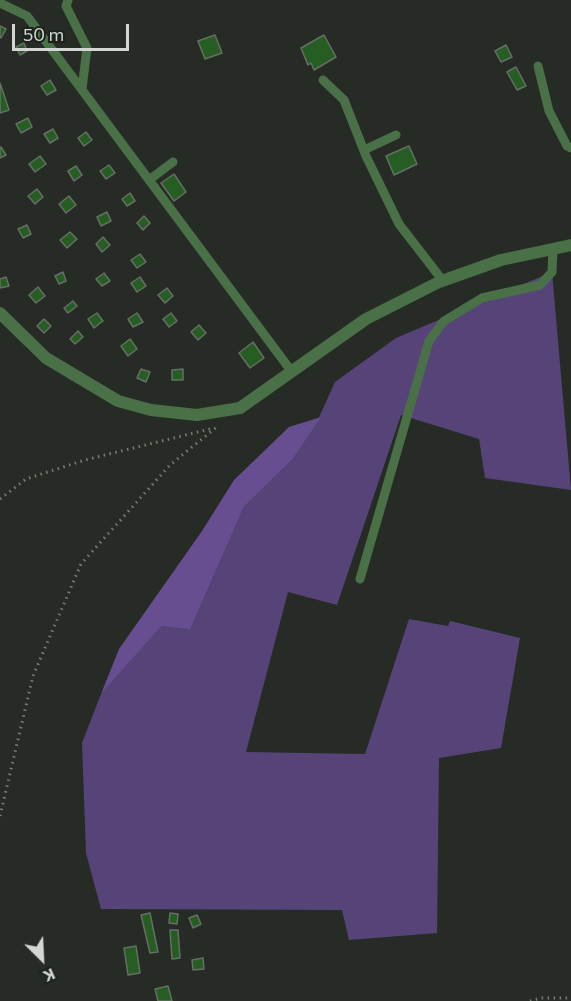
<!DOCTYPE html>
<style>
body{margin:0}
#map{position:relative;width:571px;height:1001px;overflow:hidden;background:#262c25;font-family:Commissioner,sans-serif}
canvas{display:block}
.north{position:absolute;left:12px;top:929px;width:60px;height:60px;-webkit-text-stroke:4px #1c221c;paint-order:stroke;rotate:156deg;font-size:16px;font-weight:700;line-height:24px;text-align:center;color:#d3d6d2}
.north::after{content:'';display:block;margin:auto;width:21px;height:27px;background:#d3d6d2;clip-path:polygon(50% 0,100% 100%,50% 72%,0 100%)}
.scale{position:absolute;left:12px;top:24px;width:117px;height:27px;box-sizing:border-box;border:3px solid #d3d6d2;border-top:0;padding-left:8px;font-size:18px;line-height:21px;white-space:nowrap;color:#d3d6d2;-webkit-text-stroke:4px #1c221c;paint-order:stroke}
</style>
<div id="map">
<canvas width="571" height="1001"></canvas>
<div class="north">K</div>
<div class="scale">50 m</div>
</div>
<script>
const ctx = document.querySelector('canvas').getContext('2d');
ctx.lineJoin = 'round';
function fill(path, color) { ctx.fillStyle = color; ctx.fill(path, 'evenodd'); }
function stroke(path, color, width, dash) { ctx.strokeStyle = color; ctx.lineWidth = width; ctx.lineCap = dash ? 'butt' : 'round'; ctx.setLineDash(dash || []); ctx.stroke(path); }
fill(new Path2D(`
 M552 272 571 490 485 478 479 439 401 415 337 605 288 592 246 752 365 754 409 619 448 626 450 621 520 638 501 748 439 758 437 933 349 940 342 910 101 909 86 853 82 743 101 694 162 626 190 630 244 507 293 459 316 424 335 382 396 338Z`), '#564478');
fill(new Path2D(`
 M321 417 293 459 244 507 190 630 162 626 101 694 119 649 202 531 234 480 289 427Z`), '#664e91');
const building = new Path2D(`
 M0 26 6 29 1 38 0 37Z
 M215 35 222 53 205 59 198 41Z
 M324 35 336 57 314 70 311 63 308 65 301 48Z
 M24 43 27 51 20 55 16 47Z
 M506 45 512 57 501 62 495 51Z
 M516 67 526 86 517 90 507 72Z
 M50 80 56 90 47 95 41 86Z
 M0 83 9 110 0 113Z
 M28 118 32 127 21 133 16 124Z
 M53 129 58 138 50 143 44 134Z
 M86 132 92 140 84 146 78 138Z
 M409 146 417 164 394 175 386 156Z
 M1 147 6 155 0 158V148Z
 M40 156 46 164 35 172 29 164Z
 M109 165 115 173 106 179 100 171Z
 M76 166 82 175 74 181 68 171Z
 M174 174 186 192 174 201 161 183Z
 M37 189 43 197 35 204 28 196Z
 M130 193 135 201 127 206 122 199Z
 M69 196 76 205 66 213 59 204Z
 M107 212 111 221 101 226 97 217Z
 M144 216 150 223 143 230 137 223Z
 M27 225 31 234 23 238 18 229Z
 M70 232 77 239 67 248 60 240Z
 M103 237 110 245 102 252 96 244Z
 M140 254 146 262 137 268 131 260Z
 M63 272 66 281 59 284 55 276Z
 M104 273 110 281 102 286 96 279Z
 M6 277 9 286 0 288V279Z
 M140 277 146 286 137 292 131 283Z
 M38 287 45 296 36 303 29 295Z
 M167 288 173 296 165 303 158 295Z
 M73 301 77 306 68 313 64 308Z
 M97 313 103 321 94 328 88 319Z
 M137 313 143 322 133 327 128 319Z
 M171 313 177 321 169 327 163 319Z
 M44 319 51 326 44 333 37 326Z
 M199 325 206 333 198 340 191 332Z
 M78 331 83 337 75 344 70 339Z
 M130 339 137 349 128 356 121 346Z
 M253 342 264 358 250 368 239 353Z
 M141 369 150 372 146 382 137 378Z
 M183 369V380H172V370Z
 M150 913 158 952 150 953 141 915Z
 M170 913 178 914 177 924 169 923Z
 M197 915 201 924 193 928 189 918Z
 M170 930H178L180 958 172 959Z
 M136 946 140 973 128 975 124 948Z
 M203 958 204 969 193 970 192 960Z
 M168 986 172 1001H158L155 989Z`);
fill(building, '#255d23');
stroke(building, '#676e66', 1.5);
stroke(new Path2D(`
 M0 499 26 479 85 460 214 428
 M0 816 33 676 81 564 170 465 218 426
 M530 1001 541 998H571`), '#787d77', 3, [1.5, 4.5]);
stroke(new Path2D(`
 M68 0 66 6 87 48 82 89
 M0 3 27 16 292 372
 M538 66 549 111 567 146 571 148
 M323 80 344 100 366 156 399 224 443 281
 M364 150 396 135
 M149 180 173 162
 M360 579 429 341 444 321 482 298 540 285 552 272 553 249`), '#4a7048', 9);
stroke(new Path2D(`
 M0 313 46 358 118 401 151 410 197 415 240 408 366 319 439 282 501 260 571 245`), '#4a7048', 12);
</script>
